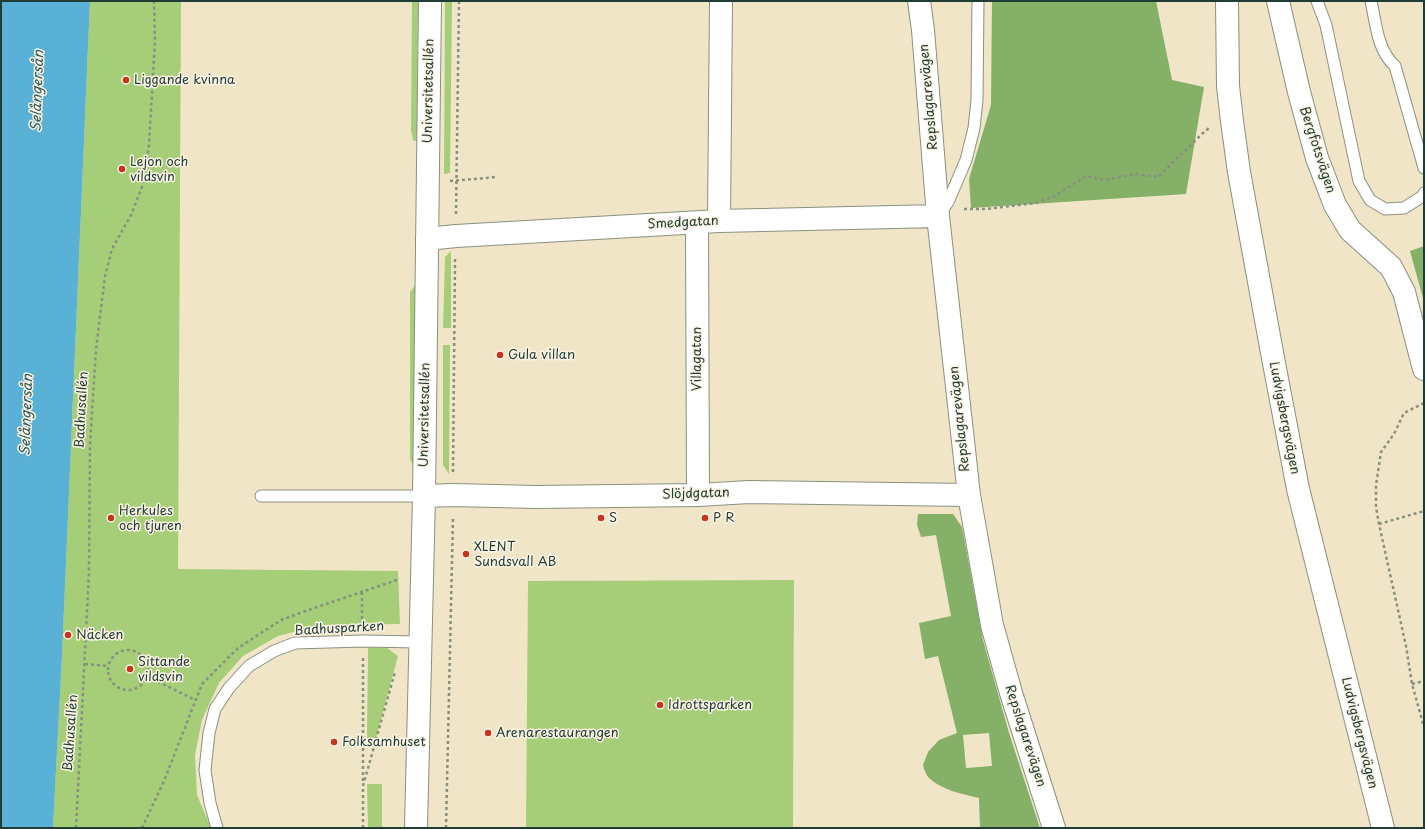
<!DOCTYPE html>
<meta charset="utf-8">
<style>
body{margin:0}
#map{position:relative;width:1425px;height:829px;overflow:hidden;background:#f1e5c7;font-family:"Playpen Sans",sans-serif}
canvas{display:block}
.frame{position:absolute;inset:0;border:2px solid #1f3d34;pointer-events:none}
</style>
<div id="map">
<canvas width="1425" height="829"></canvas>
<div class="frame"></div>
</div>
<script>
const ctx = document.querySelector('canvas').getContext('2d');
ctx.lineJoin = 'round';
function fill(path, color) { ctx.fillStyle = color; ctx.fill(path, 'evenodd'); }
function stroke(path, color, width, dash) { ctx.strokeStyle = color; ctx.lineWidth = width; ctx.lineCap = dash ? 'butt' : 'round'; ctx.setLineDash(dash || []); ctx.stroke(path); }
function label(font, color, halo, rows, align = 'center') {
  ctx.font = font + ' "Playpen Sans",sans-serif'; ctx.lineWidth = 3; ctx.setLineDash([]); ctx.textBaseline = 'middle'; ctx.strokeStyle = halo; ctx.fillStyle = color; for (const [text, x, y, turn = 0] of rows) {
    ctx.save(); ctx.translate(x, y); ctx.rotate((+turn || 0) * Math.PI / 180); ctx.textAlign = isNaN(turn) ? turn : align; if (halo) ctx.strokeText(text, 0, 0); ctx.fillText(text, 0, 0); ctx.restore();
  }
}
fill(new Path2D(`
 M90 1H181L178 569 398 571 400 624 320 625 278 636 243 656 219 683 202 720 195 755 197 795 211 828H53L62 656Z
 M412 1H418L417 142 413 140 411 130Z
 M445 1H452L450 173 444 174Z
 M451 251V328H443L445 257Z
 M417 283 414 467 410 459V292Z
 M443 345H450L449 474 443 465Z
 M794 580 793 828H526L528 581Z
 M368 648H387L398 656 376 738H367Z
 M367 784H382V828H368Z`), '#a6cd78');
fill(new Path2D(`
 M992 1H1156L1172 80 1204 87 1186 194 971 208 969 179 991 105Z
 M1424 246V302L1410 251Z
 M918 514H953L962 527 983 640 1009 733 1040 828H980L979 798C962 794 941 790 928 777 926 774 924 769 923 765L928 752 939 740 957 733 938 656 925 659 919 623 951 616 936 535 921 537 917 525ZM989 733 992 766 966 768 963 735Z`), '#84b068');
fill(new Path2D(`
 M1 1H90L62 656 53 828H1Z`), '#59b1d6');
const service = new Path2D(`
 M1317 1 1326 25 1359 181 1370 200 1385 209 1404 208 1423 196 1424 193
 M1371 1C1376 23 1377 50 1395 66L1424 168
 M940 214 948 202 966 160 974 128 977 100 978 1
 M261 496H424
 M217 828 210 803 205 770 209 733 215 709 229 688 249 666 274 651 295 643 363 641 420 642`);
const minor = new Path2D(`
 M919 1 923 30 938 216 969 495 992 625 1011 693 1054 828
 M1227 1 1228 86 1232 121 1239 172 1273 358 1298 489 1383 828
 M1278 1 1299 92 1317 158 1335 205 1350 230 1391 267 1404 292 1424 369
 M719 221 721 1
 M697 223 698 495
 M427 239 456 236 719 221 938 216
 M424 496 453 495 536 497 698 495 749 492 969 495`);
const tertiary = new Path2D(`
 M416 828 424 496 430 1`);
stroke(service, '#88917e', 13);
stroke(minor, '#88917e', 24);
stroke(tertiary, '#88917e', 24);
stroke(new Path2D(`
 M450 181 496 177
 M964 209H986L1036 203 1053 197 1086 176 1105 180 1135 174 1158 177 1203 133 1209 128
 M456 214 459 1
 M1424 403 1404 413 1394 434 1381 452 1376 485V507L1379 524 1406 646 1412 684 1424 727
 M453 472 455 259
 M1379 524 1424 511
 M362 592V623
 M108 670a20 20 0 1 1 40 0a20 20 0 1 1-40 0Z
 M363 658V781
 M85 664 108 666
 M147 676 195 700
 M1412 684 1424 681
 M76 828 89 572 90 445 96 349 105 276 112 249 131 215 142 187 149 145 155 41 154 1
 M142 828 164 781 202 684 238 648 281 620 314 608 400 579
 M363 828V786L395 672
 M446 828 453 517`), '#88917e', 2.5, [3, 3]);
stroke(service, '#fff', 11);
stroke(minor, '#fff', 22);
stroke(tertiary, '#fff', 22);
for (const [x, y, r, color] of [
 [126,80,4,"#c8321e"],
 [122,169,4,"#c8321e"],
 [500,355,4,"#c8321e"],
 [111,518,4,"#c8321e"],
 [601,518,4,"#c8321e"],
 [705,518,4,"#c8321e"],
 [466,554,4,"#c8321e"],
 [68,635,4,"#c8321e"],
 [130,669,4,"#c8321e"],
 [660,705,4,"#c8321e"],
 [488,733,4,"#c8321e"],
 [334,742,4,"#c8321e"]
]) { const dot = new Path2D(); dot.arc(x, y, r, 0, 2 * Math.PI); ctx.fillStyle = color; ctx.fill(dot); stroke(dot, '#fcf5e5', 1.5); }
label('13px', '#1f3d34', '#fcf5e5', [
 ["Liggande kvinna",134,80],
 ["Lejon och",130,162],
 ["vildsvin",130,177],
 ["Gula villan",508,355],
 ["Herkules",119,511],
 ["och tjuren",119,526],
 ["S",609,518],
 ["P R",713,518],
 ["XLENT",474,547],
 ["Sundsvall AB",474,562],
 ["Näcken",76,635],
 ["Sittande",138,662],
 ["vildsvin",138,677],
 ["Idrottsparken",668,705],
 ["Arenarestaurangen",496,733],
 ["Folksamhuset",342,742]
], 'left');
label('13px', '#1f3d34', '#fcf5e5', [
 ["Universitetsallén",429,91,-89],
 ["Repslagarevägen",929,97,-95],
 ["Bergfotsvägen",1317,150,72],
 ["Smedgatan",683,223,-3],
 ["Villagatan",697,359,-90],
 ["Badhusallén",82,410,-87],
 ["Universitetsallén",425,415,-89],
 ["Ludvigsbergsvägen",1284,418,79],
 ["Repslagarevägen",960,419,-96],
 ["Slöjdgatan",696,494,-2],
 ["Badhusparken",339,629,-3],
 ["Badhusallén",71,733,-86],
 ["Ludvigsbergsvägen",1359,733,76],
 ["Repslagarevägen",1025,736,72]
]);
label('italic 14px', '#2e5a5c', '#fcf5e5', [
 ["Selångersån",38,91,-88],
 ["Selångersån",27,415,-88]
]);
</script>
